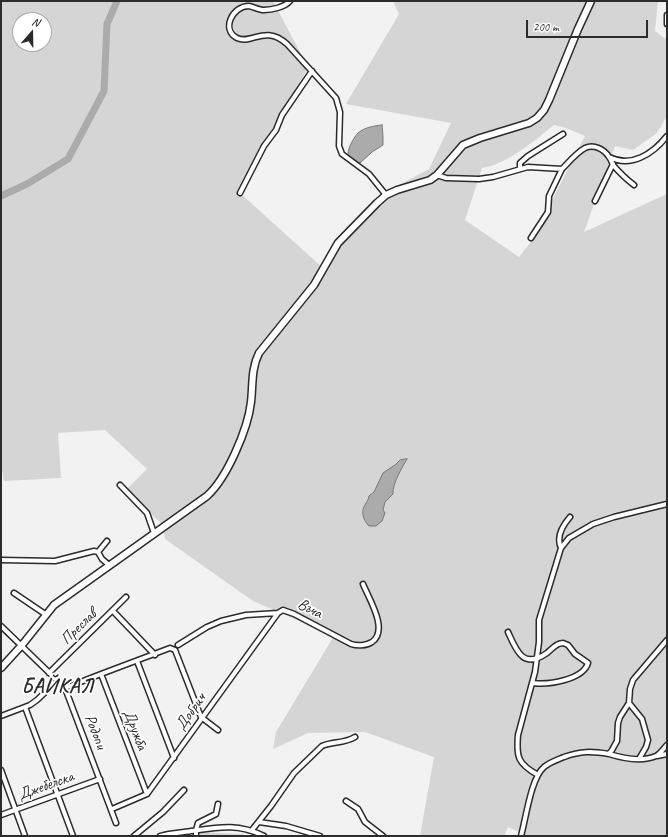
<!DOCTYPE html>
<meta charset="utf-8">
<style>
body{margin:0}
#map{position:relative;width:668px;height:837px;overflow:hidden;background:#f2f2f2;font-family:Caveat,sans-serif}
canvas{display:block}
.frame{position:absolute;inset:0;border:2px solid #2b2b2b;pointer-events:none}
.north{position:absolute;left:12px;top:12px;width:40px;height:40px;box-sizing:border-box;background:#fff;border:1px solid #aaa;border-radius:50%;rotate:20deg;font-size:11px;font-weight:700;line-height:16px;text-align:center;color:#2b2b2b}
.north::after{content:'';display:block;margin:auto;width:14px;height:18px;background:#2b2b2b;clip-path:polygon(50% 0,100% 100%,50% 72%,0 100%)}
.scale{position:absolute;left:526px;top:20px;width:122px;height:18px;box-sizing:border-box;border:2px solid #2b2b2b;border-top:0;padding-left:5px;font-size:12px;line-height:14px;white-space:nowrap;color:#2b2b2b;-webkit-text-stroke:3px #fff;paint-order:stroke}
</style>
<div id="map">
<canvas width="668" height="837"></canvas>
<div class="frame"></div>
<div class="north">N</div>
<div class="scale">200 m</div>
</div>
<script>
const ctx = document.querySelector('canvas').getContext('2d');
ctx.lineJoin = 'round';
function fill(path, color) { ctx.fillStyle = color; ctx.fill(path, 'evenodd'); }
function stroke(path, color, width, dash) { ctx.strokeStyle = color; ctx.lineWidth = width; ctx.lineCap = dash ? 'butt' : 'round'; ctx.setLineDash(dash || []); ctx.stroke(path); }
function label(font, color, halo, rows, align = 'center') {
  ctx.font = font + ' Caveat,sans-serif'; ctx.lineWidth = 3.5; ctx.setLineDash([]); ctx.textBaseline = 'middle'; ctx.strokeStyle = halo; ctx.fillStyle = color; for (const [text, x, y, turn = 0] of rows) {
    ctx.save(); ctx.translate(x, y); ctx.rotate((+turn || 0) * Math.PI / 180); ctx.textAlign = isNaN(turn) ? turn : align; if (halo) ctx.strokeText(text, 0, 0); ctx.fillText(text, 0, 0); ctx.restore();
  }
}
fill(new Path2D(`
 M1 1H273L308 67 240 193 324 269 339 243 384 193 429 169 451 123 346 104 399 14 393 1H658L655 31 667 40V116L657 133 633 150 615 146 584 232 667 194V836H528L508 827 504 836H420L434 757 365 732 308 733 273 749 276 732 334 636 253 601 165 539 163 527 196 504 162 524 125 491 147 469 105 430 58 433 61 478 4 481 1 464ZM20 20H44V44H20ZM554 125 566 128 585 136 530 243 519 257 465 220 482 168C508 164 534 141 554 125Z
 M200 832 242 834 247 836H199Z`), '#d5d5d5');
const water = new Path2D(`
 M382 125 383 136V145L372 152 360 163C358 162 353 162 351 161 343 156 353 138 358 133 365 127 374 126 382 125Z
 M407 459C402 467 392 485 393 494L385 502 383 510 385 513 382 521 376 526H369C364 521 360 512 365 505 367 501 368 501 369 496L374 492 383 473 395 465 400 460Z`);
fill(water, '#ababab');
stroke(water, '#787878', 1);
stroke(new Path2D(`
 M1 196 27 184 68 159 104 91 107 24 117 1`), '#ababab', 7);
const street = new Path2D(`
 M290 1C285 7 272 10 264 10 259 10 254 7 249 6 232 6 221 30 237 38 252 45 265 24 287 44L336 98 340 112 339 146 342 154 369 174 386 195
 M667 15V24
 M609 157C631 168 653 154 667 136
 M520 169V163L528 156 563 134
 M437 175 446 178 479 179 493 177 528 167 562 169C569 162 576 153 585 148 594 144 604 149 609 157 611 159 612 163 613 165 619 172 626 179 634 185
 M240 193 264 146 276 130 282 115 312 71
 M595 201 613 164
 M531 238 548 212 549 196 562 169
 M120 485 147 513 154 533
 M107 541 98 552 102 559 109 565
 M561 548C556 537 563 525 570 517
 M1 560 55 561 94 551 98 552
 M14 593 45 614
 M113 611 155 655
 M1 626 65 688 116 823
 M508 632C516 650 523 670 547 653 552 649 556 643 563 643L568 645 575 654 588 663C583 680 548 685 533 683
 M178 645 207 627 221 621 246 615 278 613 283 610 294 614 351 644C357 646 366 646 372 642 389 630 369 599 363 584
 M137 661 174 758
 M49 673 126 597
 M101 674 147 794
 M65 688 101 674 170 648 175 650 201 717 218 730
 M629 703 642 719 648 740 646 747 639 759
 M25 707 73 836
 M1 716 30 705 37 700 57 681
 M609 754C622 758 642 762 656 756 660 754 664 748 667 745
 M657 756 667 754
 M1 770 25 836
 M538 775C518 764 516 757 518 735L535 672 539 642V620L561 548 569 538 593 524 614 517 667 504
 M346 801 358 809 365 822 383 836
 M112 809 147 794 278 613
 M1 815 100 779
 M259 822 286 826 320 836
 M252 830 271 806 294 773 322 746C333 741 343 744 355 737
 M134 836 163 812 184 790
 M160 836C170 833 181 833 191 831 219 827 238 823 264 836
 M196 836V830L198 823 216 814 218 804
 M521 836C526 818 531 778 544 767 550 762 557 760 564 757 581 751 591 751 609 754L612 750 617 741 618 723 620 717 629 703 630 689 633 680 667 640`);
const secondary = new Path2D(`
 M1 668 22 645 54 605 207 496C227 478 248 429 251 402 253 385 251 369 259 353L314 285 338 243 377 203 386 195 397 190 430 180 437 175 463 145 480 138 529 123 537 118 544 110 549 100 578 29 591 1`);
stroke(street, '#2b2b2b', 7);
stroke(secondary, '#2b2b2b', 9);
stroke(street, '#fff', 4);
stroke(secondary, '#fff', 6);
label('16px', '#2b2b2b', '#fff', [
 ["Въча",310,609,27],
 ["Преслав",79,627,-44],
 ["Добрич",191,712,-55],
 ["Дружба",135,730,69],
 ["Родопи",95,732,69],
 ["Джебелска",46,786,-20]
]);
ctx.letterSpacing = '1px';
label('bold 20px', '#2b2b2b', '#fff', [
 ["БАЙКАЛ",58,687]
]);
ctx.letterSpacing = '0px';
</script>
